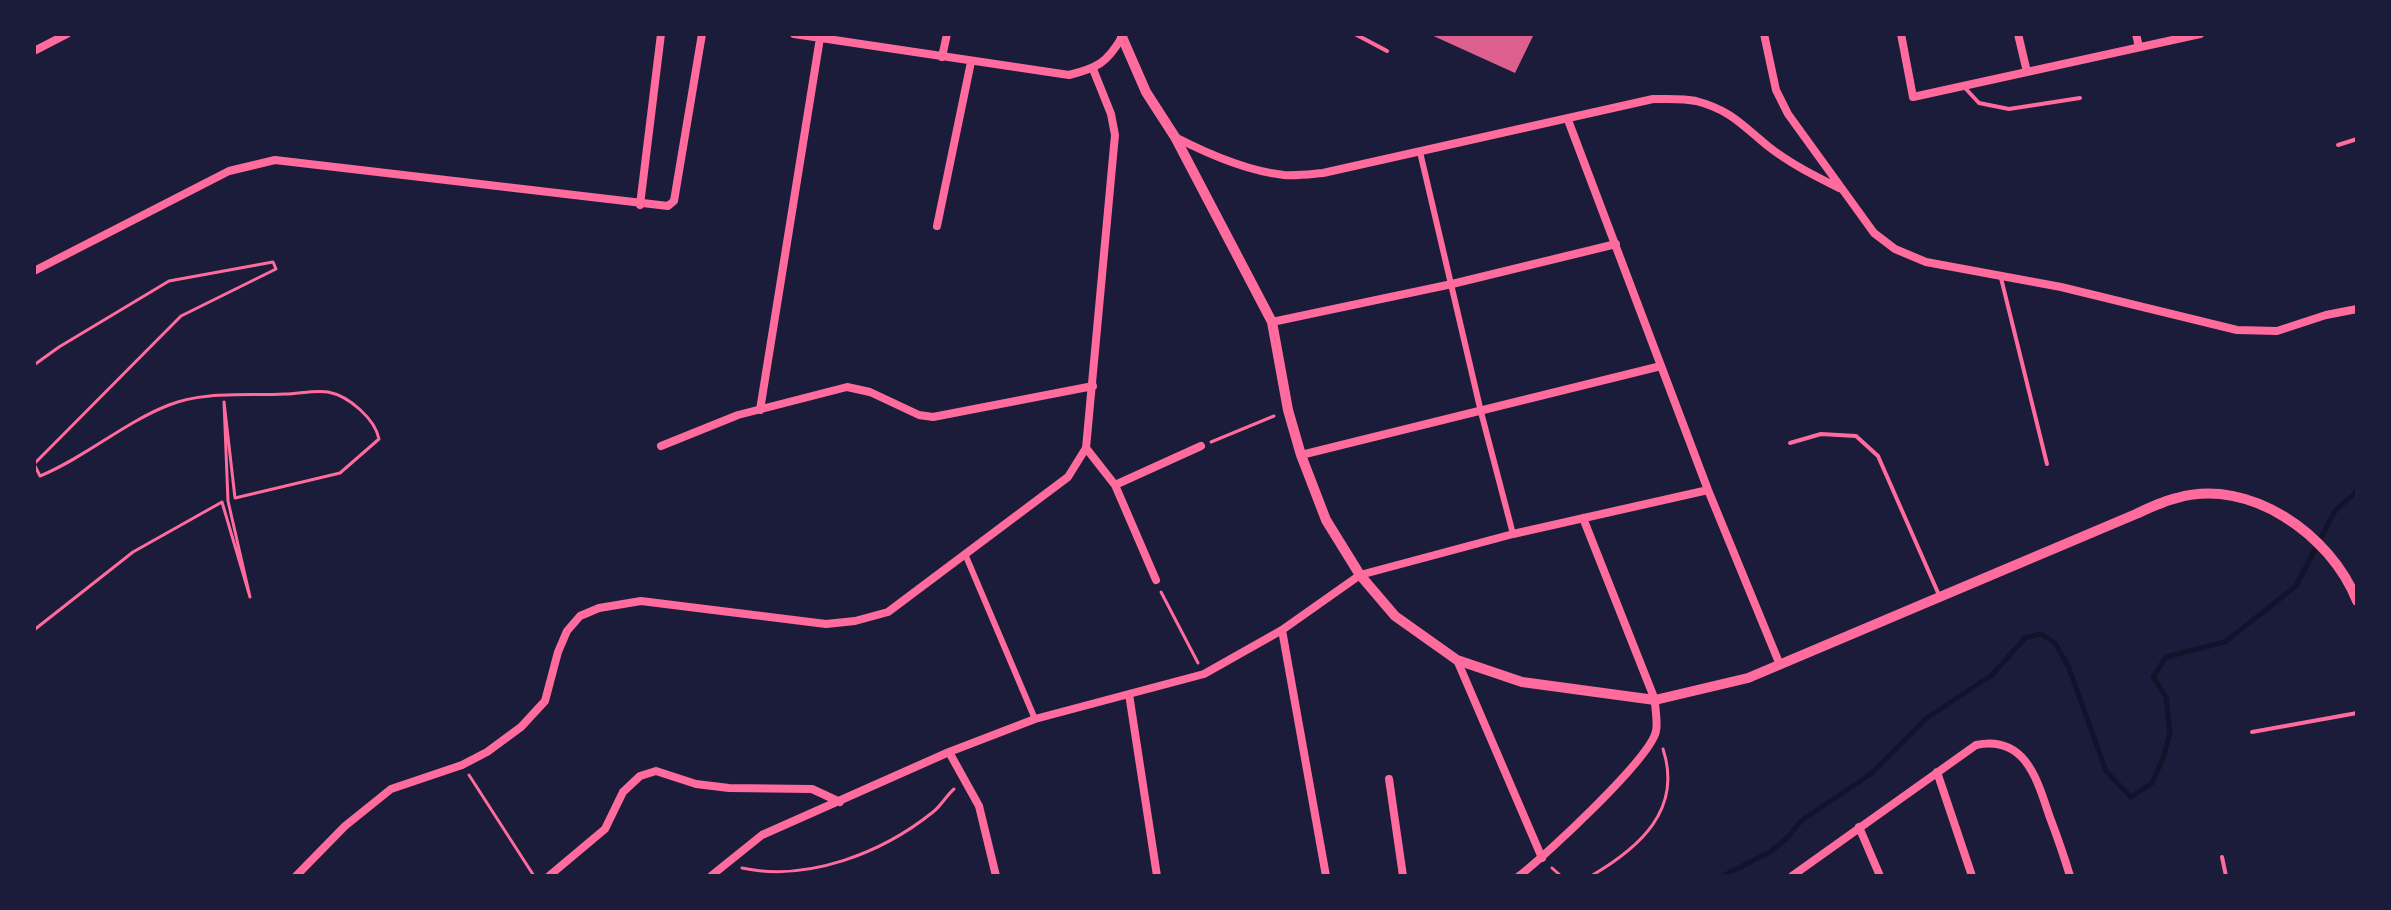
<!DOCTYPE html>
<style>
body{margin:0}
#map{position:relative;width:2391px;height:910px;overflow:hidden;background:#1b1b3a;font-family:"Archivo Narrow",sans-serif}
canvas{display:block}
.frame{position:absolute;inset:0;border:36px solid #1b1b3a;pointer-events:none}
</style>
<div id="map">
<canvas width="2391" height="910"></canvas>
<div class="frame"></div>
</div>
<script>
const ctx = document.querySelector('canvas').getContext('2d');
ctx.lineJoin = 'round';
function stroke(path, color, width, dash) { ctx.strokeStyle = color; ctx.lineWidth = width; ctx.lineCap = dash ? 'butt' : 'round'; ctx.setLineDash(dash || []); ctx.stroke(path); }
function fill(path, color) { ctx.fillStyle = color; ctx.fill(path, 'evenodd'); }
stroke(new Path2D(`
 M1723 876 1770 852 1787 838 1801 821 1872 773 1927 718 1992 675 2025 638 2041 634 2055 643 2069 668 2106 771 2131 797 2152 783 2163 758 2170 733 2166 697 2153 677 2166 657 2225 642 2296 586 2335 511 2357 491`), '#12122b', 5);
fill(new Path2D(`
 M1429 34H1534L1515 73Z`), '#dd5f8e');
stroke(new Path2D(`
 M34 365 59 347 169 281 273 262 276 269 181 316 34 464 40 476C86 457 123 423 169 405 203 391 248 396 285 394 298 394 314 390 328 392 349 396 375 419 379 439L340 473 235 498 224 402 228 501 250 597 222 502 133 552 34 630
 M1211 442 1274 416
 M1161 592 1198 663
 M469 775 534 876
 M742 868C808 882 882 853 933 812 941 806 946 796 954 789
 M1552 868 1561 876
 M1591 876C1639 848 1683 810 1663 749`), '#ff6b9d', 3);
stroke(new Path2D(`
 M1355 34 1387 51
 M1965 88 1979 103 2009 109 2080 98
 M2338 145 2357 139
 M2001 278 2047 464
 M1790 443 1821 434 1856 436 1878 456 1939 595
 M2252 732 2357 713
 M2222 857 2226 876`), '#ff6b9d', 4);
stroke(new Path2D(`
 M1420 152 1481 412 1513 534
 M965 554 1035 719`), '#ff6b9d', 6);
stroke(new Path2D(`
 M794 34 1069 75C1097 68 1107 63 1122 37
 M1764 34 1776 90 1788 114 1874 233 1895 249 1926 262 2061 287 2237 330 2277 331 2326 315 2357 309
 M1901 34 1913 97 2200 34
 M2018 34 2027 72
 M2136 34 2139 47
 M34 51 67 34
 M942 57 947 34
 M1568 120 1708 490 1780 665
 M1175 137C1208 154 1246 171 1284 175 1297 176 1311 174 1323 173L1653 99C1667 99 1683 98 1696 101 1731 110 1743 126 1769 147 1791 164 1815 176 1839 188
 M640 205 661 34
 M937 226 971 62
 M34 271 229 171 275 160 668 206 674 201 702 34
 M1272 322 1452 284 1616 244
 M760 410 820 38
 M661 446 738 415 847 387 870 392 919 415 933 417 1093 386
 M1086 448 1115 485 1156 580
 M1301 455 1661 366
 M1115 485 1201 446
 M1282 630 1326 876
 M1457 660 1542 858
 M1129 694 1157 876
 M949 752 979 806 996 876
 M1937 772 1972 876
 M1389 779 1403 876
 M1859 827 1880 876
 M296 876 345 826 391 789 462 765 487 752 521 727 545 701 558 652 567 631 580 616 599 608 641 601 826 624 855 621 888 612 1068 477 1086 448 1115 135 1111 114 1093 69
 M549 876 605 829 623 792 640 776 656 771 696 784 729 788 812 789 840 802
 M711 876 762 835 949 752 1035 719 1204 674 1282 630 1360 575 1513 534 1708 490
 M1519 876C1544 857 1651 758 1656 731 1658 722 1655 710 1655 700L1583 518
 M1792 876 1976 745C2025 735 2037 779 2049 815 2057 836 2064 856 2070 876`), '#ff6b9d', 8);
stroke(new Path2D(`
 M1123 34 1122 37 1146 92 1175 137 1272 322 1288 410 1301 455 1326 520 1360 575 1395 616 1457 660 1522 682 1655 700 1748 678 2136 514C2149 508 2163 501 2177 498 2250 477 2331 535 2357 601`), '#ff6b9d', 10);
</script>
